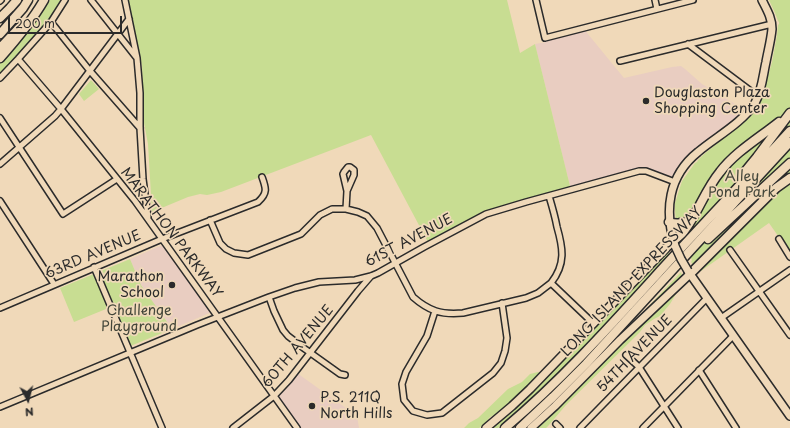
<!DOCTYPE html>
<style>
body{margin:0}
#map{position:relative;width:790px;height:428px;overflow:hidden;background:#f0d9b9;font-family:"Playpen Sans",sans-serif}
canvas{display:block}
.north{position:absolute;left:8px;top:380px;width:40px;height:40px;-webkit-text-stroke:3px #f0d9b9;paint-order:stroke;rotate:173deg;font-size:11px;font-weight:700;line-height:16px;text-align:center;color:#2b2b2b}
.north::after{content:'';display:block;margin:auto;width:14px;height:18px;background:#2b2b2b;clip-path:polygon(50% 0,100% 100%,50% 72%,0 100%)}
.scale{position:absolute;left:8px;top:16px;width:114px;height:18px;box-sizing:border-box;border:2px solid #2b2b2b;border-top:0;padding-left:5px;font-size:12px;line-height:14px;white-space:nowrap;color:#2b2b2b;-webkit-text-stroke:3px #f0d9b9;paint-order:stroke}
</style>
<div id="map">
<canvas width="790" height="428"></canvas>
<div class="north">N</div>
<div class="scale">200 m</div>
</div>
<script>
const ctx = document.querySelector('canvas').getContext('2d');
ctx.lineJoin = 'round';
function fill(path, color) { ctx.fillStyle = color; ctx.fill(path, 'evenodd'); }
function stroke(path, color, width, dash) { ctx.strokeStyle = color; ctx.lineWidth = width; ctx.lineCap = dash ? 'butt' : 'round'; ctx.setLineDash(dash || []); ctx.stroke(path); }
function label(font, color, halo, rows, align = 'center') {
  ctx.font = font + ' "Playpen Sans",sans-serif'; ctx.lineWidth = 3.5; ctx.setLineDash([]); ctx.textBaseline = 'middle'; ctx.strokeStyle = halo; ctx.fillStyle = color; for (const [text, x, y, turn = 0] of rows) {
    ctx.save(); ctx.translate(x, y); ctx.rotate((+turn || 0) * Math.PI / 180); ctx.textAlign = isNaN(turn) ? turn : align; if (halo) ctx.strokeText(text, 0, 0); ctx.fillText(text, 0, 0); ctx.restore();
  }
}
fill(new Path2D(`
 M583 28 624 78 672 67 681 66 685 69 702 84 745 110 728 126 698 146 680 172 675 182 646 171 571 190 535 44 546 42 545 38Z
 M165 244 214 311 172 329 141 285 130 259Z
 M297 373 357 416 359 428H297L275 396Z`), '#e9cdc1');
fill(new Path2D(`
 M50 0H63L42 30 0 74V63L27 32Z
 M128 0H507L520 53 535 44 571 190 482 214 429 244 371 135 221 192 207 195 200 194 188 197 152 212 148 144 144 123 143 95 142 66Z
 M769 0H790V253L769 223 701 271 696 266H694L691 262 692 260 682 242 681 243 680 240 681 239 677 231 675 211V203L682 181 695 163 697 162 698 160 703 155 752 115 760 104 772 62 777 35 778 25 779 24V22L778 21 775 13Z
 M91 80 99 89 84 101 79 94Z
 M669 252 670 255C635 293 601 332 564 368 543 389 521 409 498 428H492L527 398Z
 M130 259 141 285 172 329 128 347 111 307 74 322 60 288Z
 M681 272 682 276V278L648 309V307Z
 M674 293 676 294 670 304 660 316 654 319 645 325 640 332 566 405 549 425 546 428H536L597 369 630 335Z
 M538 372 541 373 534 382 503 411 490 417 484 425 479 428H464L469 423 478 418 508 389 522 382 530 374Z`), '#c8dd92');
const minor = new Path2D(`
 M91 0 136 57
 M125 0 137 58 140 93V128L143 179 148 217
 M536 0 545 38 693 0
 M655 0 657 9
 M0 1 1 0
 M51 22 90 71 140 128
 M688 44 752 92 758 96
 M18 59 61 109 135 201 297 428
 M620 61 772 24
 M0 78 18 59 51 22 65 0
 M0 118 63 214 117 179
 M0 164 55 116 61 109 129 19
 M549 196C552 206 555 216 557 227 563 248 566 264 551 283L594 324
 M0 201 54 284
 M346 209 347 191 354 175V170L350 167H348L344 172 343 174 347 191
 M210 220 220 243 226 249 234 253 248 255 301 234 320 215 332 209H346L358 212 367 216 377 228 413 297C429 311 441 315 463 313L526 298 538 293 551 283
 M779 239 790 257
 M730 250 790 335
 M94 267 162 428
 M269 297 274 311 283 330 288 336 305 349 340 374 345 375
 M0 308 162 239 258 202C268 193 266 188 262 177
 M435 311 427 336 406 372 402 384 404 400 413 411 427 415 442 413 493 373 501 363 505 351 507 338 502 303
 M721 318 790 270
 M626 355 639 367 678 428
 M699 370 736 428
 M0 407 197 325 269 297 295 288 319 282 355 280 371 276 378 273 424 247 486 214 526 202 639 171H646L675 182
 M556 424 560 428
 M233 428 274 396 289 380 358 291 371 276
 M580 428 707 298
 M643 428 733 336`);
const major = new Path2D(`
 M675 246C664 211 668 176 698 152 717 136 741 124 755 103 762 91 763 75 766 62 768 51 771 40 772 29 772 18 767 10 762 0
 M688 271 790 416
 M486 428 512 406 530 389 673 241
 M531 428 555 406 620 340 690 274`);
const highway = new Path2D(`
 M0 18 10 8 17 0
 M0 34 23 8 28 0
 M0 48 19 28
 M0 58C16 40 32 21 44 0
 M743 174 757 157 790 113
 M669 222C677 225 683 224 691 220
 M708 239 790 163
 M673 241C677 238 681 235 684 231 698 213 705 190 720 172 735 152 759 138 779 122
 M690 274 776 188 790 178
 M505 428C562 380 612 324 662 269 705 222 748 177 790 131
 M520 428 553 397 586 364 790 142`);
stroke(minor, '#2b2b2b', 8);
stroke(major, '#2b2b2b', 10);
stroke(highway, '#2b2b2b', 11);
stroke(minor, '#f0d9b9', 5);
stroke(major, '#f0d9b9', 7);
stroke(highway, '#f0d9b9', 8);
const majorBridge = new Path2D(`
 M675 246 681 259 688 271`);
stroke(majorBridge, '#2b2b2b', 10, []);
stroke(majorBridge, '#f0d9b9', 7);
for (const [x, y, r, color] of [
 [646,101,4,"#2b2b2b"],
 [172,285,4,"#2b2b2b"],
 [312,406,4,"#2b2b2b"]
]) { const dot = new Path2D(); dot.arc(x, y, r, 0, 2 * Math.PI); ctx.fillStyle = color; ctx.fill(dot); stroke(dot, '#f0d9b9', 1.5); }
label('14px', '#2b2b2b', '#f0d9b9', [
 ["Douglaston Plaza",654,93],
 ["Shopping Center",654,109],
 ["Marathon",164,277,"right"],
 ["School",164,293,"right"],
 ["P.S. 211Q",320,398],
 ["North Hills",320,414]
], 'left');
label('14px', '#43463a', '#f0d9b9', [
 ["Alley",742,177],
 ["Pond Park",742,193],
 ["Challenge",139,311],
 ["Playground",139,327]
]);
label('14px', '#2b2b2b', '#f0d9b9', [
 ["MARATHON PARKWAY",171,233,53],
 ["61ST AVENUE",409,241,-28],
 ["63RD AVENUE",93,255,-23],
 ["LONG ISLAND EXPRESSWAY",632,282,-47],
 ["60TH AVENUE",298,347,-50],
 ["54TH AVENUE",635,354,-46]
]);
</script>
